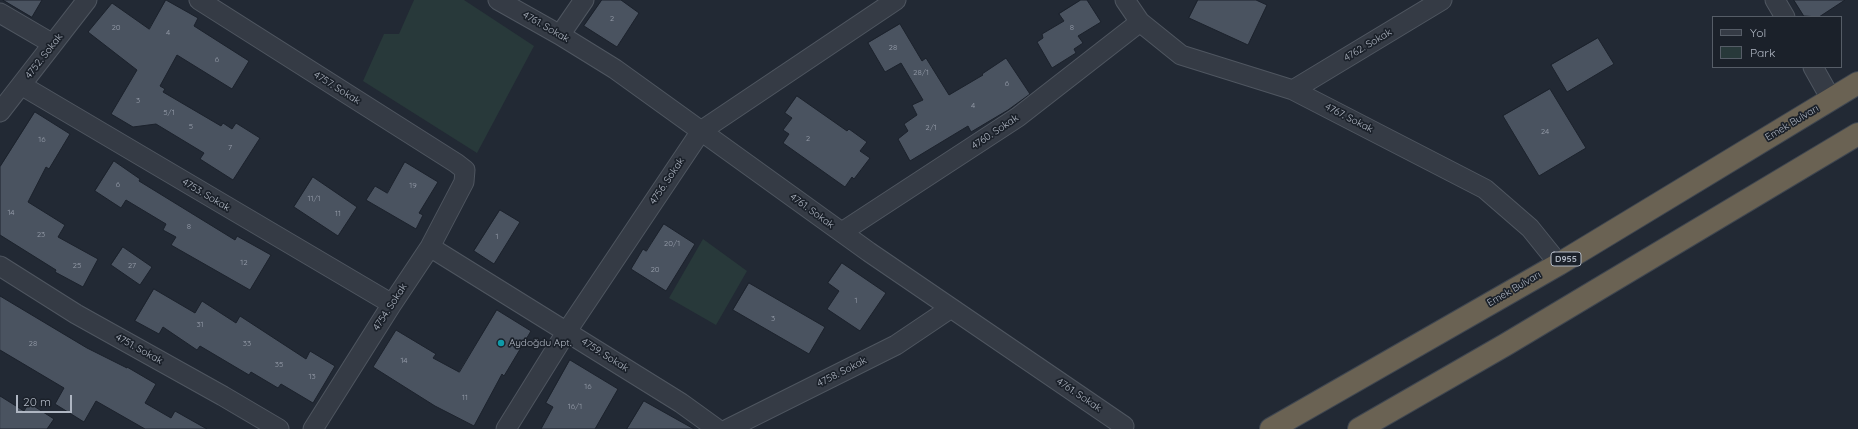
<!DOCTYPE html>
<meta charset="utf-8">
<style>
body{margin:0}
#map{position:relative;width:1858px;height:429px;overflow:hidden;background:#222934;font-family:Quicksand,sans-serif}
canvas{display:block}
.legend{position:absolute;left:1712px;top:16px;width:130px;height:52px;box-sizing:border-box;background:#1b212a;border:1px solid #565d67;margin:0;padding:5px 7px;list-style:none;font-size:12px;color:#afb6c2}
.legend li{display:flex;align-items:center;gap:8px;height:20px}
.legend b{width:20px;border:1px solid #565d67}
.scale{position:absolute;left:16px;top:395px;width:56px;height:18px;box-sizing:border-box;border:2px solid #afb6c2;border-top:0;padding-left:5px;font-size:12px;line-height:14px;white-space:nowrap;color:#afb6c2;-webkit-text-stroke:3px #1b212a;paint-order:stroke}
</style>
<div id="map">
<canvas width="1858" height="429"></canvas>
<ul class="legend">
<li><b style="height:5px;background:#353b45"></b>Yol</li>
<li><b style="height:11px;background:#28393a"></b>Park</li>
</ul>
<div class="scale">20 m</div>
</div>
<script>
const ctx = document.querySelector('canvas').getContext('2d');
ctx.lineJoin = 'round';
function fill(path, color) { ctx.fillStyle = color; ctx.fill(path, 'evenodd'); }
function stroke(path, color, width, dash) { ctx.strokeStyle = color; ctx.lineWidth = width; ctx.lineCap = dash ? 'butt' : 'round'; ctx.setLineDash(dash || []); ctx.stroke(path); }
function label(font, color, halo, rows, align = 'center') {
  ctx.font = font + ' Quicksand,sans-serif'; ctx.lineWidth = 3.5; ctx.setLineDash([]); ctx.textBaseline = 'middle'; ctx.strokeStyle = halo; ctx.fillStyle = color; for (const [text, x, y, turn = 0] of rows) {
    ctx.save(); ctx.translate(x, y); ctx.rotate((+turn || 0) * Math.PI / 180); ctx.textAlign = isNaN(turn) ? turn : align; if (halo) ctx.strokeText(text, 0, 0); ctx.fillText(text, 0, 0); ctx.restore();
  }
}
fill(new Path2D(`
 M414 0H464L534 46 477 153 363 81 384 34H399Z
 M703 239 747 271 716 325 669 298Z`), '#28393a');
const building = new Path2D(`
 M3 0H42L32 17Z
 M166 0 198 18 194 26 249 61 232 89 177 55 160 86 165 89 163 92 221 126 223 123 232 129 236 123 260 138 233 180 200 159 204 153 156 124 133 127 111 114 137 70 88 32 112 3 149 29Z
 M602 0H621L639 13 617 47 584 26Z
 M1081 0H1087L1101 22 1078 36 1083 43 1074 49 1076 53 1052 68 1037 42 1043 38 1042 34 1064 21 1059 14Z
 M1198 0H1256L1267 5 1248 45 1189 18Z
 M1794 0H1845L1819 17 1804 16Z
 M900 24 922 61 926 58 949 95 983 75 982 74 1006 58 1030 94 1008 110 971 132 968 126 910 161 898 139 908 131 904 124 917 115 912 105 923 100 901 63 885 72 868 43Z
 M1598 38 1614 64 1567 92 1551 65Z
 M1550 89 1586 148 1539 176 1503 116Z
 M797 96 847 131 849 129 867 142 860 151 870 158 854 179 852 177 845 187 783 143 789 134 783 130 792 118 785 113Z
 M35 112 70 134 49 169 46 167 28 202 65 225 58 237 98 259 83 287 55 272 56 270 0 235V167Z
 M114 161 140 179 139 181 235 240 237 236 271 255 250 290 171 245 176 237 163 230 166 224 126 200 121 208 95 191Z
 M405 162 438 182 419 213 423 215 416 229 366 200 375 186 387 193Z
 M313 177 357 207 338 236 294 207Z
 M500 210 520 222 494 264 474 251Z
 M664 224 695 244 666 291 631 269 643 249 646 251Z
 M123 247 152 267 140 285 111 265Z
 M842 263 886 293 860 331 827 309 839 291 828 283Z
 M749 283 825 327 809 354 733 310Z
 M154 289 195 313 202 301 236 323 240 316 306 359 310 351 335 366 313 403 281 384 278 388 251 372 249 375 200 346 197 350 163 327 159 334 135 321Z
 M0 296 87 348 127 368V367L156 384 145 403 171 418 175 411 207 429H145L96 401 84 422 55 404 64 388 0 350Z
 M497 310 531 331 504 376 502 374 474 426 435 406 373 367 396 330 436 354 433 358 459 372Z
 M570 360 618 389 595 429H541L553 407 546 403Z
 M0 396 24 411 29 403 54 419 47 429H0Z
 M644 401 694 429H627Z`);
fill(building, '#4a5360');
stroke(building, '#1c222c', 1);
const street = new Path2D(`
 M199 0 456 163 465 170 464 182 430 247 392 304 313 429
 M498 0 560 35 615 69 869 252 1124 426
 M1125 0 1140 22 1181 55 1293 90 1485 189 1530 228 1559 264
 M1775 0 1785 17
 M0 13 53 44
 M560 35 584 0
 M1813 67 1831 99
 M21 85 392 304
 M1293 90 1442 0
 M0 112 87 0
 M842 232 1018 117 1140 22
 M430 247 681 403 717 429
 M0 266 76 314 223 396 279 429
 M506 429 567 331 701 131 896 0
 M728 429 896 345 951 308`);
const highway = new Path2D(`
 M1271 429 1559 264 1858 83
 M1359 429 1505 345 1858 134`);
stroke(street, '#4f5660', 21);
stroke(highway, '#3f4650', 24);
stroke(street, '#353b45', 19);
stroke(highway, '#6a6253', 22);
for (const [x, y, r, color] of [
 [501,343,4,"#0f9aa8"]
]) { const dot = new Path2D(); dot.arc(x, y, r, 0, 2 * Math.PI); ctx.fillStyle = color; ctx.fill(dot); stroke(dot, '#1b212a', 1.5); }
label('8px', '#969daa', null, [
 ["2",612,19],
 ["20",116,28],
 ["8",1072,28],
 ["4",168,33],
 ["28",893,48],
 ["6",217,60],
 ["28/1",921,73],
 ["6",1007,84],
 ["3",138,101],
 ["4",973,106],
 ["5/1",169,113],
 ["5",191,127],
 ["2/1",931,128],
 ["24",1545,132],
 ["2",808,139],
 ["16",42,140],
 ["7",230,148],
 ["6",118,185],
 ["19",413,186],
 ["11/1",314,199],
 ["14",11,213],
 ["11",338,214],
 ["8",189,227],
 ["23",41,235],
 ["1",497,237],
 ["20/1",672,244],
 ["12",244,263],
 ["25",77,266],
 ["27",132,266],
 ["20",655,270],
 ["1",856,301],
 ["3",773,319],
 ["31",200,325],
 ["28",33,344],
 ["33",247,344],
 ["14",404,361],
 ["35",279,365],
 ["13",312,377],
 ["16",588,387],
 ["11",465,398],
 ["16/1",575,407]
]);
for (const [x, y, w] of [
 [1566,259,30]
]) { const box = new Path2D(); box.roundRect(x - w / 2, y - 7, w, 14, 3); ctx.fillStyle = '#1b212a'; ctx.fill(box); stroke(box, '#afb6c2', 1); }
label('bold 9px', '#afb6c2', null, [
 ["D955",1566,259]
]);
label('10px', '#afb6c2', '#1b212a', [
 ["4761. Sokak",546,27,30],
 ["4762. Sokak",1368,45,-31],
 ["4752. Sokak",44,56,-52],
 ["4757. Sokak",337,88,32],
 ["4767. Sokak",1349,118,27],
 ["Emek Bulvarı",1792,123,-31],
 ["4760. Sokak",995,132,-34],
 ["4756. Sokak",667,181,-56],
 ["4753. Sokak",206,195,31],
 ["4761. Sokak",812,211,36],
 ["Emek Bulvarı",1514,289,-30],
 ["4754. Sokak",390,307,-57],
 ["4751. Sokak",139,349,29],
 ["4759. Sokak",605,355,32],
 ["4758. Sokak",842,372,-27],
 ["4761. Sokak",1079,395,34]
]);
label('10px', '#afb6c2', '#1b212a', [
 ["Aydoğdu Apt.",509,343]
], 'left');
</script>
